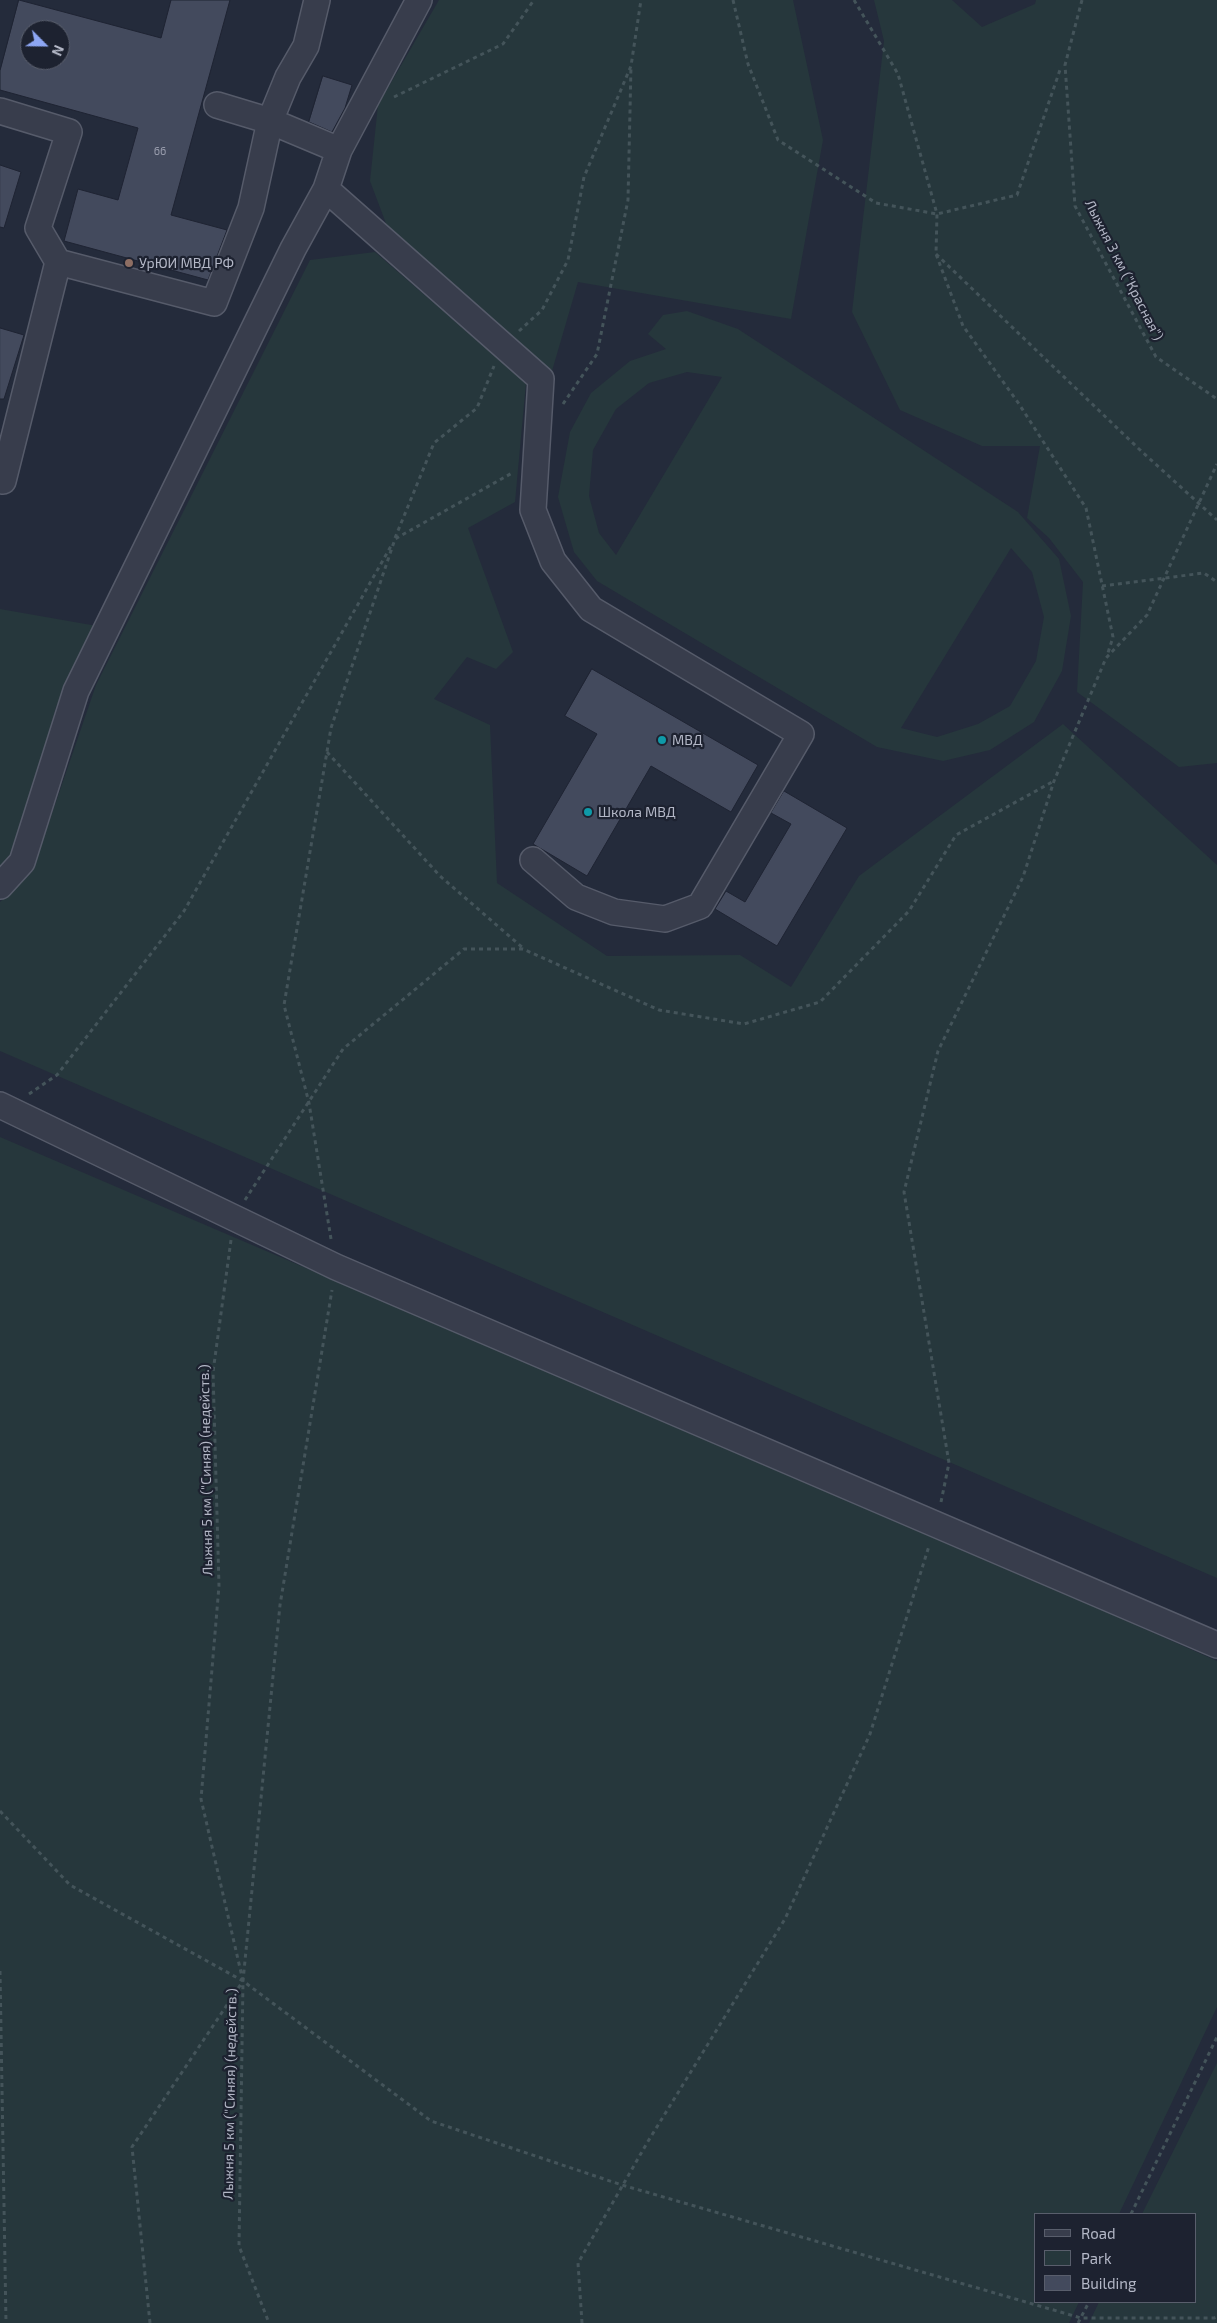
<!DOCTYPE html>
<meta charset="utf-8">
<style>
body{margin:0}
#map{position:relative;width:1217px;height:2323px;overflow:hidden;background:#242b3b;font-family:"Exo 2",sans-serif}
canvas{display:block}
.legend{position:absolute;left:1034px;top:2213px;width:162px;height:90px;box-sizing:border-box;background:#1d2230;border:1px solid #595e6c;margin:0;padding:6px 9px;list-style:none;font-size:15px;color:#b4b8c7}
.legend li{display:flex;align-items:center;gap:10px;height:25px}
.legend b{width:25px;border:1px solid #595e6c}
.north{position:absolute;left:20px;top:20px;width:50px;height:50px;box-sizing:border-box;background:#1d2230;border:1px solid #595e6c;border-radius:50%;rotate:113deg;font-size:14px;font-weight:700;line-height:20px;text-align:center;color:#b4b8c7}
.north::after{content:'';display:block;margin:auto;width:18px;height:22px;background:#8da6f3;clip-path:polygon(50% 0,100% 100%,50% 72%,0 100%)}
</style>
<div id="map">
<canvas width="1217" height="2323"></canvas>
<ul class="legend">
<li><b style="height:6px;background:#383d4c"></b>Road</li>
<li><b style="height:14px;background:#26373c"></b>Park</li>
<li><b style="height:14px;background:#434a5d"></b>Building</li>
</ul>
<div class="north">N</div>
</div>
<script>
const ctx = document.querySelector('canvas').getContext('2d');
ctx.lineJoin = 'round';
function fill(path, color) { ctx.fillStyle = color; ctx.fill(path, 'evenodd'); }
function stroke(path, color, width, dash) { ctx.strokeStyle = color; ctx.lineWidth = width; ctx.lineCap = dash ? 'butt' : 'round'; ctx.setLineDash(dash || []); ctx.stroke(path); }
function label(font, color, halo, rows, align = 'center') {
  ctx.font = font + ' "Exo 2",sans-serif'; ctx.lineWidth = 4.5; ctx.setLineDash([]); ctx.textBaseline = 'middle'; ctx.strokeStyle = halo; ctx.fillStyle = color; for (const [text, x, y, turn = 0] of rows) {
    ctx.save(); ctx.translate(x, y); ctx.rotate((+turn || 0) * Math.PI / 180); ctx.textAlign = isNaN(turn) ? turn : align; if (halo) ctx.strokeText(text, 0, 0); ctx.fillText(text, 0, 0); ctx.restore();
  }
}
fill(new Path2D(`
 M439 0H793L823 140 791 319 578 282 552 371 393 242 370 181 378 105Z
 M874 0H952L982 27 1035 4 1036 0H1217V763L1179 767 1077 692 1083 582 1049 538 1027 518 1040 446H982L900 410 852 312 884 41Z
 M375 252 526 383 515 502 468 528 513 652 496 669 467 657 434 699 490 725 497 883 607 956 740 955 791 987 859 876 1063 724 1217 865V1578L0 1051V902L32 872 96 685 310 260Z
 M687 311 738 329 1018 512 1059 559 1071 616 1062 671 1034 722 990 750 943 761 877 747 597 581 574 552 558 497 570 432 591 393 630 361 666 349 648 334 663 315ZM687 372 722 377 616 555 599 533 589 496 593 450 616 409 649 383ZM1011 548 1032 572 1044 617 1036 661 1010 706 978 724 937 737 901 728Z
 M0 609 97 626 56 707 16 856 0 872Z
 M0 1137 1032 1579 1217 1661V2007L1119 2214H1036V2302H1079L1069 2323H0Z
 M1217 2063V2323H1089L1099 2302H1196V2214H1142Z`), '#26373c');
const building = new Path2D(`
 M19 0 161 38 171 0H230L171 215 227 230 208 280 64 241 78 189 118 200 138 128 0 90V71ZM30 30H60V60H30Z
 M323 76 352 85 345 108 332 132 309 122Z
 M0 165 21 172 4 228 0 227Z
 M0 328 24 335 4 399H0Z
 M592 669 758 765 731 812 651 766 587 876 533 844 597 734 565 716Z
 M784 791 847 828 777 946 715 909 726 891 745 902 791 824 771 813Z`);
fill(building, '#434a5d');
stroke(building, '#1f2433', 1);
const minor = new Path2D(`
 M217 105 270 121 339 150
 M0 111 69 132 38 228 58 262 3 481
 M326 189 541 379 533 510 553 561 591 609 801 734 700 906 665 919 614 912 576 897 533 860
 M58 262 214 303 251 208 270 121 288 77 306 46 317 0
 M0 886 22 862 76 691 293 249 326 189 339 150 419 0
 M0 1105 336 1267 1217 1645`);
stroke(minor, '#565b6a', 28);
stroke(new Path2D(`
 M733 0 748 64 778 140 876 203 937 214 1017 195 1061 67
 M854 0 898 74 937 214 936 254 963 326 1019 404 1086 508 1113 637 1107 656
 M1082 0 1065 65 1075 206 1156 357 1217 399
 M394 97 503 44 534 0
 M936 254 1139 449 1217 520
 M519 331 542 310 568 260 584 177 631 66 641 0
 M563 404 597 354 628 200 631 66
 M395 538 434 443 477 408 494 366
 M1102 586 1204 573 1217 582
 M327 752 440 876 523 948
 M29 1094 57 1075 184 911 391 546
 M245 1200 343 1049 464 949H523L659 1010 744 1024 820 1002 909 911 956 835 1054 781
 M331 1239 309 1103 284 1005 331 728 395 539 512 473
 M231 1240 213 1372 219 1586 201 1799 243 1981 239 2246 269 2323
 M941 1502 949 1463 904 1192 938 1051 1023 877 1054 781 1106 658 1147 615 1217 464
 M0 1811 70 1885 243 1981 431 2121 622 2185 1081 2318H1214L1217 2317
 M0 1971 6 2323
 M1131 2214 1217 2037
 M150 2323 132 2147 243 1981 280 1605 332 1290
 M582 2323 578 2263 647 2143 785 1919 870 1734 929 1546
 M1078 2323 1089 2302`), '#44545a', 3, [4, 4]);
stroke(minor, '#383d4c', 25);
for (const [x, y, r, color] of [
 [129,263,5,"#8d6e63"],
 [662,740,5,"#0f9aa8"],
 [588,812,5,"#0f9aa8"]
]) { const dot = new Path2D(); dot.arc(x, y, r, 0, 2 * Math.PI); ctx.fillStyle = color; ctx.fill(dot); stroke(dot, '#1d2230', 2); }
label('11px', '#989cac', null, [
 ["66",160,151]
]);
label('14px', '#b4b8c7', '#1d2230', [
 ["УрЮИ МВД РФ",139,263],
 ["МВД",672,740],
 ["Школа МВД",598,812]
], 'left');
label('14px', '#b4b8c7', '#1d2230', [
 ["Лыжня 3 км (\"Красная\")",1124,270,63],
 ["Лыжня 5 км (\"Синяя) (недейств.)",206,1470,-91],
 ["Лыжня 5 км (\"Синяя) (недейств.)",230,2094,-89]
]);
</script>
